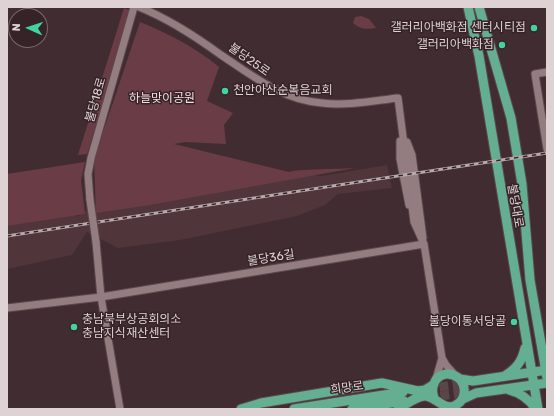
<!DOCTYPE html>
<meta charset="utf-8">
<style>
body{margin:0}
#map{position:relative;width:554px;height:416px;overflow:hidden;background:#412d31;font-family:Rubik,sans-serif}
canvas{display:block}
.frame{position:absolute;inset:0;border:8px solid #dfd2d4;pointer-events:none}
.north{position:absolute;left:8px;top:8px;width:40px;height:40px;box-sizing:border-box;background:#362327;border:1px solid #7a696c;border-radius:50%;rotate:273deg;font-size:11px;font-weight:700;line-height:16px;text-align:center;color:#dfd2d4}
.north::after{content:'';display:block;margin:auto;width:14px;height:18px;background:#41d4a1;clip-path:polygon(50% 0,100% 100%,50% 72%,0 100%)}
</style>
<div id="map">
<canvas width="554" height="416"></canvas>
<div class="frame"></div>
<div class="north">N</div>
</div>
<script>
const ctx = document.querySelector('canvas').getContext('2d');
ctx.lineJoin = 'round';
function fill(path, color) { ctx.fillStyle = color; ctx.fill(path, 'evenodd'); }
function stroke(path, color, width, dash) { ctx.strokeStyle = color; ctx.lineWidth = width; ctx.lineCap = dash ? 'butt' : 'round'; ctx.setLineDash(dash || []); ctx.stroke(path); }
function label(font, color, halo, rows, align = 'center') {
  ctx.font = font + ' Rubik,"Noto Sans KR",sans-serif'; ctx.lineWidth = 3; ctx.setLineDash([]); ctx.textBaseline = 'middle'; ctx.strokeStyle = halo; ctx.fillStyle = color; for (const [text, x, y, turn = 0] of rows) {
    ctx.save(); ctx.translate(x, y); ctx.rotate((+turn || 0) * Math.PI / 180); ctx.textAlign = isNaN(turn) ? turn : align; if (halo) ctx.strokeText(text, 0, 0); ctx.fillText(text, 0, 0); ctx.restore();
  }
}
fill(new Path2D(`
 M387 165 392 188 338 194 325 205 297 216 180 240 118 248 87 232 72 255 7 269V220L69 199 77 217 97 202 245 169 322 176Z`), '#50353a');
fill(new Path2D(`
 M124 8 130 10 131 14 87 154 78 155Z
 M361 16 369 19 376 28C366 29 361 30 353 23L355 17Z
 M140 22C169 34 195 47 219 67L207 101 233 113 224 125 226 144 185 142 174 144 289 172C294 169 344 169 355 168L150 205 96 213 94 159Z
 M85 162 81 180 85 214 7 226V174Z`), '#6a3c46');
stroke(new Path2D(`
 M426 389 468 383
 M427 398 470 392`), '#594649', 9, [9, 4.5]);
const minor = new Path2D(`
 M139 7C169 19 195 36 221 55 253 76 282 100 322 103 347 106 372 101 398 98L414 222 424 244
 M547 72 535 74 547 149
 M400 141V159L409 205
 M407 142 412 155 423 238
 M90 200 88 174 91 158 134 7
 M96 242 101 297 120 409
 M7 308 101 297 424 244 442 358
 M436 379 442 358 446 365 455 375`);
const major = new Path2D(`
 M468 7 479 56 538 409
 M479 7 511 118 522 184 530 280 547 378
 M506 375C517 368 522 361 525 348
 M460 379 473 381 547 370
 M509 390C521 393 529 399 536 409
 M463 399 476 393 547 383
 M241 409 261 403 382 383 418 391 425 390 433 385
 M294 409 403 392
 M352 409 404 401
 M398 409C406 405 417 395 426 396 439 398 446 415 460 402 463 399 465 393 464 388 463 380 455 373 446 374 433 376 430 390 435 400`);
stroke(minor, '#5b4a4d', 9);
stroke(major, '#5b4a4d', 11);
stroke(minor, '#947d80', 7);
stroke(major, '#64ae92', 9);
const rail = new Path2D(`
 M7 236 547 153`);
stroke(rail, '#b8aaac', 3);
stroke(rail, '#362327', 1.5, [4.5]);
const minorBridge = new Path2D(`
 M90 200 96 242`);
stroke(minorBridge, '#5b4a4d', 9, []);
stroke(minorBridge, '#947d80', 7);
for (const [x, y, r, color] of [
 [534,28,4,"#41d4a1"],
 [502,45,4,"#41d4a1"],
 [225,91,4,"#41d4a1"],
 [514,322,4,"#41d4a1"],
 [74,327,4,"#41d4a1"]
]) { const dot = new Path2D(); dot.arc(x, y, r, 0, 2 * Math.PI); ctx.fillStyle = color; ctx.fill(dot); stroke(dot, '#362327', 1.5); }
label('12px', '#dfd2d4', '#362327', [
 ["갤러리아백화점 센터시티점",526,28],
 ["갤러리아백화점",494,45],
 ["천안아산순복음교회",233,91,"left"],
 ["충남북부상공회의소",82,320,"left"],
 ["충남지식재산센터",82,334,"left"],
 ["불당이통서당골",506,322]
], 'right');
label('12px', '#dfd2d4', '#362327', [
 ["불당25로",249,60,35],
 ["불당18로",96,100,-74],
 ["불당대로",515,206,80],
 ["불당36길",271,258,-9],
 ["희망로",347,388,-8]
]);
label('12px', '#f3dee1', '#362327', [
 ["하늘맞이공원",162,99]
]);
</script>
